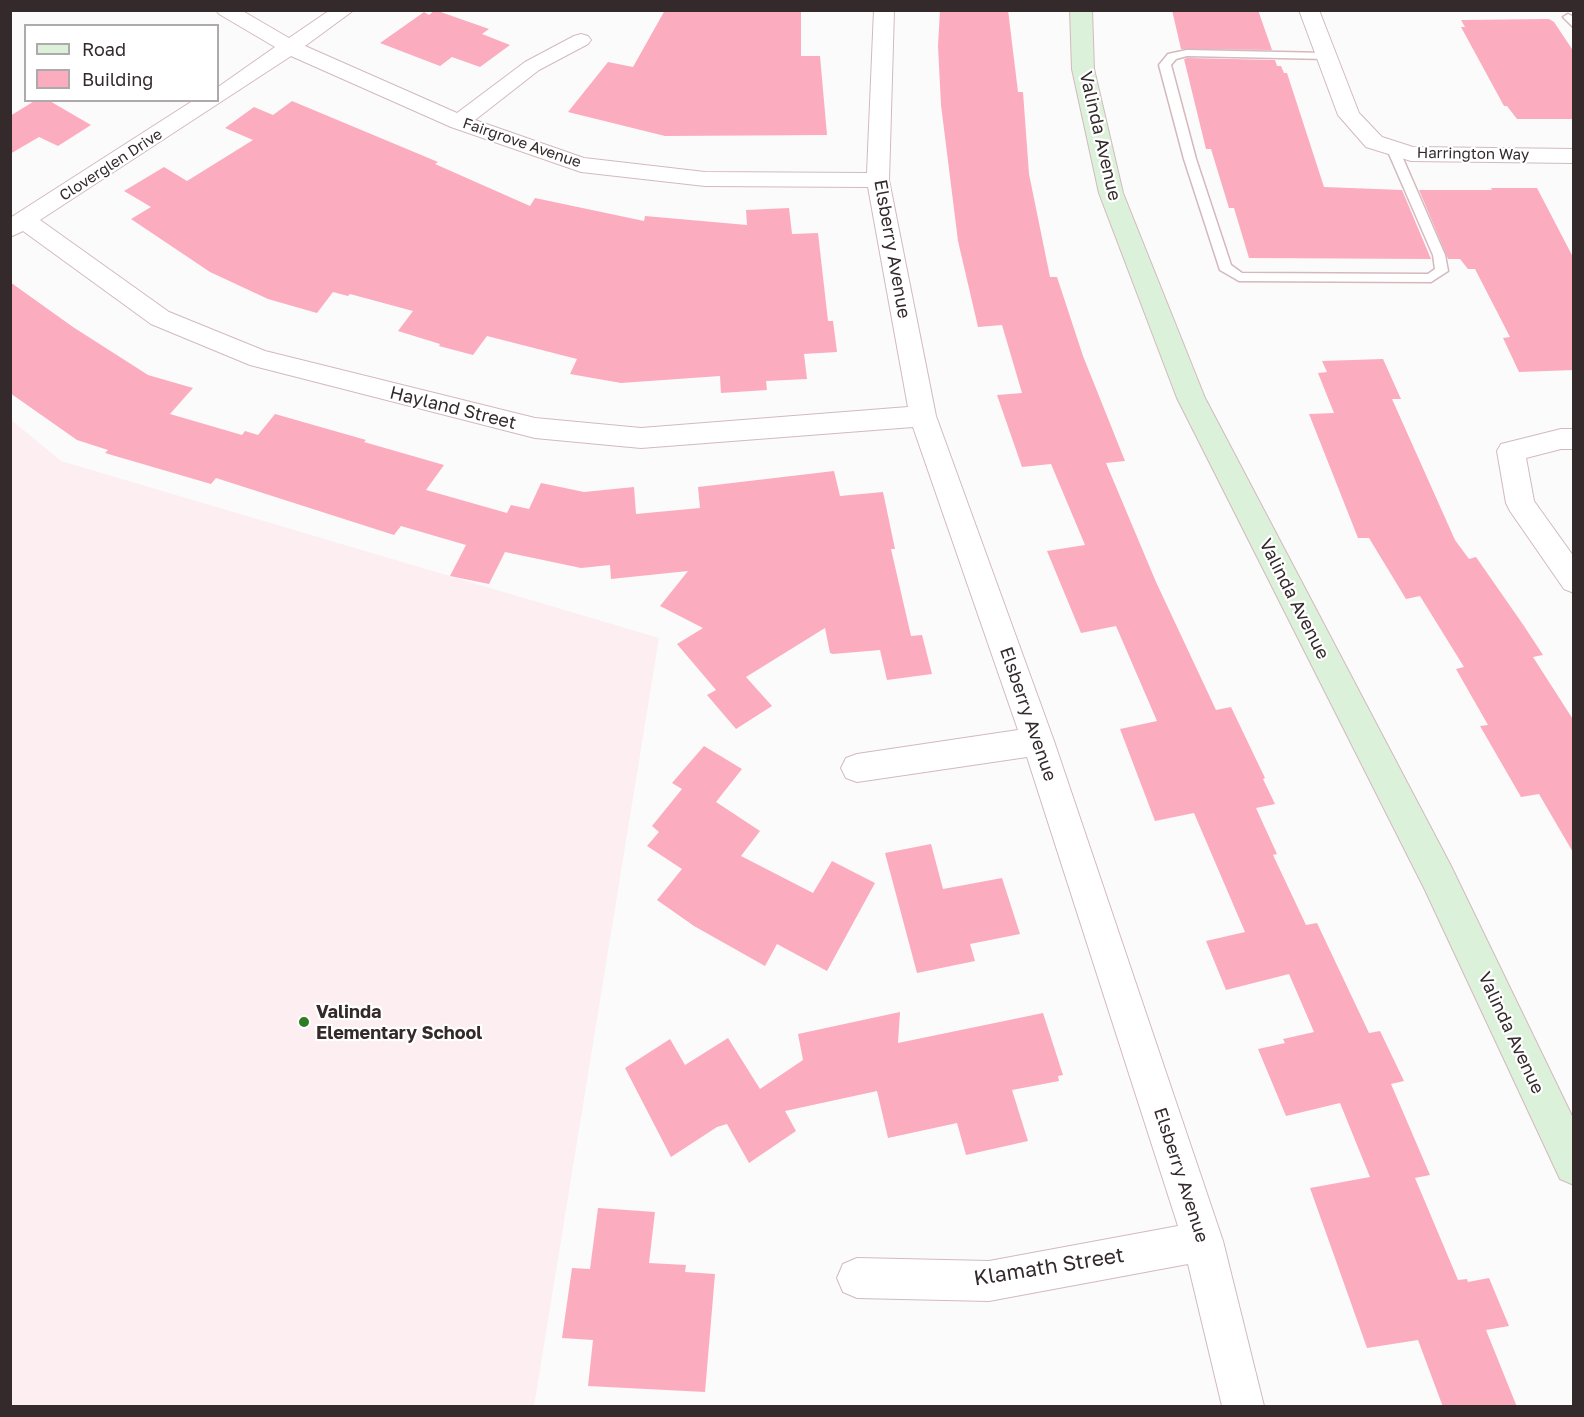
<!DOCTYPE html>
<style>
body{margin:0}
#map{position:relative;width:1584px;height:1417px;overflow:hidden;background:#fbfbfb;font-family:"Golos Text",sans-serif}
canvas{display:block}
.frame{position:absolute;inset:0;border:12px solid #342a2c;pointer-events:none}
.legend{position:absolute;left:24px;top:24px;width:195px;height:78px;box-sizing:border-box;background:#fff;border:2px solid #aeaaab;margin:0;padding:8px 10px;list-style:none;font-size:18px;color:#342a2c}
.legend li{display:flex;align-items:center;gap:12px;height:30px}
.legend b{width:30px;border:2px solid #aeaaab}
</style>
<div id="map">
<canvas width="1584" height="1417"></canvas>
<div class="frame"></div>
<ul class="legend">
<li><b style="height:8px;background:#dcf1d9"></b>Road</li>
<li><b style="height:16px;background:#fcacbf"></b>Building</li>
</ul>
</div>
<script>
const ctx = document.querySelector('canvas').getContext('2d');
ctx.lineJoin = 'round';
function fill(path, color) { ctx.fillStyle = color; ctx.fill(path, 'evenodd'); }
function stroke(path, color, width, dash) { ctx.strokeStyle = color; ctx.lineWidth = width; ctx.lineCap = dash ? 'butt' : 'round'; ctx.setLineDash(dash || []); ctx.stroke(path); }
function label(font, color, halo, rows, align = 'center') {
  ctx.font = font + ' "Golos Text",sans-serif'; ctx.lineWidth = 4.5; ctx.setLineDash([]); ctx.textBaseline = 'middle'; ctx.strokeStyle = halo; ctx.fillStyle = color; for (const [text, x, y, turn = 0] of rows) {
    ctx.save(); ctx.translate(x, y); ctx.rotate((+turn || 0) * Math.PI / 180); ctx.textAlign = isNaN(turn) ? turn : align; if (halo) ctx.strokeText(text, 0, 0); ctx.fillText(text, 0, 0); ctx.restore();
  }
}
fill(new Path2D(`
 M10 419 61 461 659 638 534 1406H11Z`), '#fceef1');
fill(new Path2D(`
 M435 10 489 29 482 34 510 45 480 67 452 57 440 66 380 43 424 12 429 15Z
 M665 10H801V56H820L827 135 665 136 568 112 608 62 633 67Z
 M940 10H1008L1018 92H1023L1029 174 1050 277H1057L1083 356 1125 461 1106 463 1156 582 1216 710 1231 707 1265 778 1263 779 1275 804 1256 808 1277 854 1273 855 1306 925 1317 923 1369 1033 1380 1031 1404 1081 1391 1084 1430 1175 1415 1178 1458 1280 1467 1279 1468 1282 1489 1278 1509 1326 1486 1330 1517 1407H1443L1418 1340 1367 1348 1310 1188 1370 1177 1340 1103 1286 1116 1258 1049 1285 1043 1283 1039 1314 1032 1289 974 1226 990 1206 941 1245 932 1194 813 1155 821 1120 729 1157 721 1116 626 1081 633 1047 551 1085 545 1051 464 1022 467 997 395 1022 393 1002 325 978 327 958 241 941 105 938 46Z
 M1172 10H1258L1272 50 1181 49Z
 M1549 19 1554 22 1574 52V119H1517L1507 106H1504L1461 27H1465L1461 20Z
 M1187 58 1275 60 1277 66H1281L1284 73H1287L1324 187 1402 190 1431 259 1249 258 1234 208H1229L1211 149H1206L1184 59Z
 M36 100H48L91 125 58 146 39 137 10 154V116Z
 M292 101 438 162 435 164 530 206 535 198 644 221 645 216 747 225 746 210 789 208 792 234 818 233 828 321H833L837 352 804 354 807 379 766 381 767 390 721 393 720 376 621 383 570 374 577 359 487 336 473 355 439 346 440 344 398 331 413 311 350 294 348 296 333 292 317 313 268 299 210 272 131 219 151 207 124 191 164 167 187 181 253 140 225 128 254 107 273 115Z
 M1491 188H1537L1574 259V370L1519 372 1503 338 1510 337 1475 269H1468L1460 259H1448L1419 190H1492Z
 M10 282 73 327 148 375 193 388 170 414 242 435 245 431 258 435 275 414 366 440 364 442 444 465 426 490 507 513 511 505 529 509 541 483 584 492 634 487 636 514 700 508 698 487 834 471 840 496 883 492 895 549H891L911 636 922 635 932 674 887 680 880 650 833 654 830 653 825 628 746 677 772 706 736 729 707 695 716 690 677 644 703 628 660 606 688 571 611 579 610 565 581 568 505 552 489 584 450 576 466 545 401 526 394 535 216 478 211 484 105 453 108 450 77 440 10 393Z
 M1383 359 1401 399H1392L1455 540 1469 559 1476 557 1524 626 1543 655 1533 657 1574 721V854L1539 794 1521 797 1480 726 1488 725 1456 669 1464 667 1420 596 1406 599 1369 538H1358L1309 414 1334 413 1318 373 1327 372 1322 361Z
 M704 746 742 769 716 802 760 831 741 856 813 893 832 861 875 883 827 971 777 944 765 966 694 926 657 900 682 869 647 846 659 832 652 826 682 789 672 783Z
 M931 844 943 889 1002 878 1020 934 970 944 975 961 917 973 885 853Z
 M900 1012 898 1043 1043 1013 1063 1075 1058 1076 1059 1081 1012 1090 1028 1141 966 1155 957 1123 888 1138 877 1091 785 1111 796 1131 749 1163 727 1124 717 1127 671 1157 625 1068 670 1039 685 1065 728 1038 760 1089 803 1060 798 1034Z
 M598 1208 655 1212 649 1263 686 1265 685 1272 715 1274 705 1392 588 1386 593 1340 562 1338 572 1268 590 1269Z`), '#fcacbf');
const service = new Path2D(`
 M1568 14 1574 17V28L1563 17Z
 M1187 50 1327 53 1332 56 1327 59 1187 56 1176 59 1171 65 1196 159 1231 265 1242 273 1428 274 1435 269 1433 255 1386 147 1392 143 1398 147 1445 255 1448 271 1431 282 1239 281 1220 270 1184 159 1159 65 1168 54Z`);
const minor = new Path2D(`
 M216 10H241L289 38 330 10H354L305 46 457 113 525 62 574 36 581 34 588 36 591 40 588 44 539 70 475 120 584 158 705 172 867 173 874 10H894L889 180 936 416 1054 741 1223 1241 1264 1406H1222L1188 1264 989 1301 857 1298 843 1292 837 1278 843 1264 857 1258 989 1261 1178 1226 1027 757 857 782 846 778 841 768 846 758 857 754 1018 730 913 427 641 448 535 438 250 365 151 324 23 231 10 237V218L194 100H218V87L275 47 219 14ZM291 56 451 127 581 172 705 186 868 187 908 407 641 428 535 418 265 351 169 312 40 220Z
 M1299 10H1319L1359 113 1382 137 1413 147 1574 149V163L1411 161 1366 147 1338 115Z
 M1561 429H1574V449H1561L1526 458 1534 501 1574 557V593L1564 589 1510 511 1506 503 1497 451 1501 444Z`);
const secondary = new Path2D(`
 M1070 10H1092L1094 69 1123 193 1205 398 1451 866 1574 1120V1185L1560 1179 1425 890 1177 398 1099 193 1072 69Z`);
stroke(service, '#d3b9be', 3);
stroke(minor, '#d3b9be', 2);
stroke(secondary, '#d3b9be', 2);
fill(service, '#fff');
fill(minor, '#fff');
fill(secondary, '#dcf1d9');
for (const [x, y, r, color] of [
 [304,1022,6,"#2e7c24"]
]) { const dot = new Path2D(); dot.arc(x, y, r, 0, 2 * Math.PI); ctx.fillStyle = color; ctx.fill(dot); stroke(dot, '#fff', 2); }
label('15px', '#342a2c', '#fff', [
 ["Fairgrove Avenue",522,143,19],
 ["Harrington Way",1473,154,1],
 ["Cloverglen Drive",111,165,-33]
]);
label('18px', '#342a2c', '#fff', [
 ["Valinda Avenue",1100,136,77],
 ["Elsberry Avenue",892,249,80],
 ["Hayland Street",453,408,14],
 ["Valinda Avenue",1294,599,63],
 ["Elsberry Avenue",1028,714,71],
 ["Valinda Avenue",1511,1033,65],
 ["Elsberry Avenue",1181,1175,72]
]);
label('bold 18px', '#342a2c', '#fff', [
 ["Valinda",316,1012],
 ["Elementary School",316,1033]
], 'left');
label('21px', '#342a2c', '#fff', [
 ["Klamath Street",1049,1267,-9]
]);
</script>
